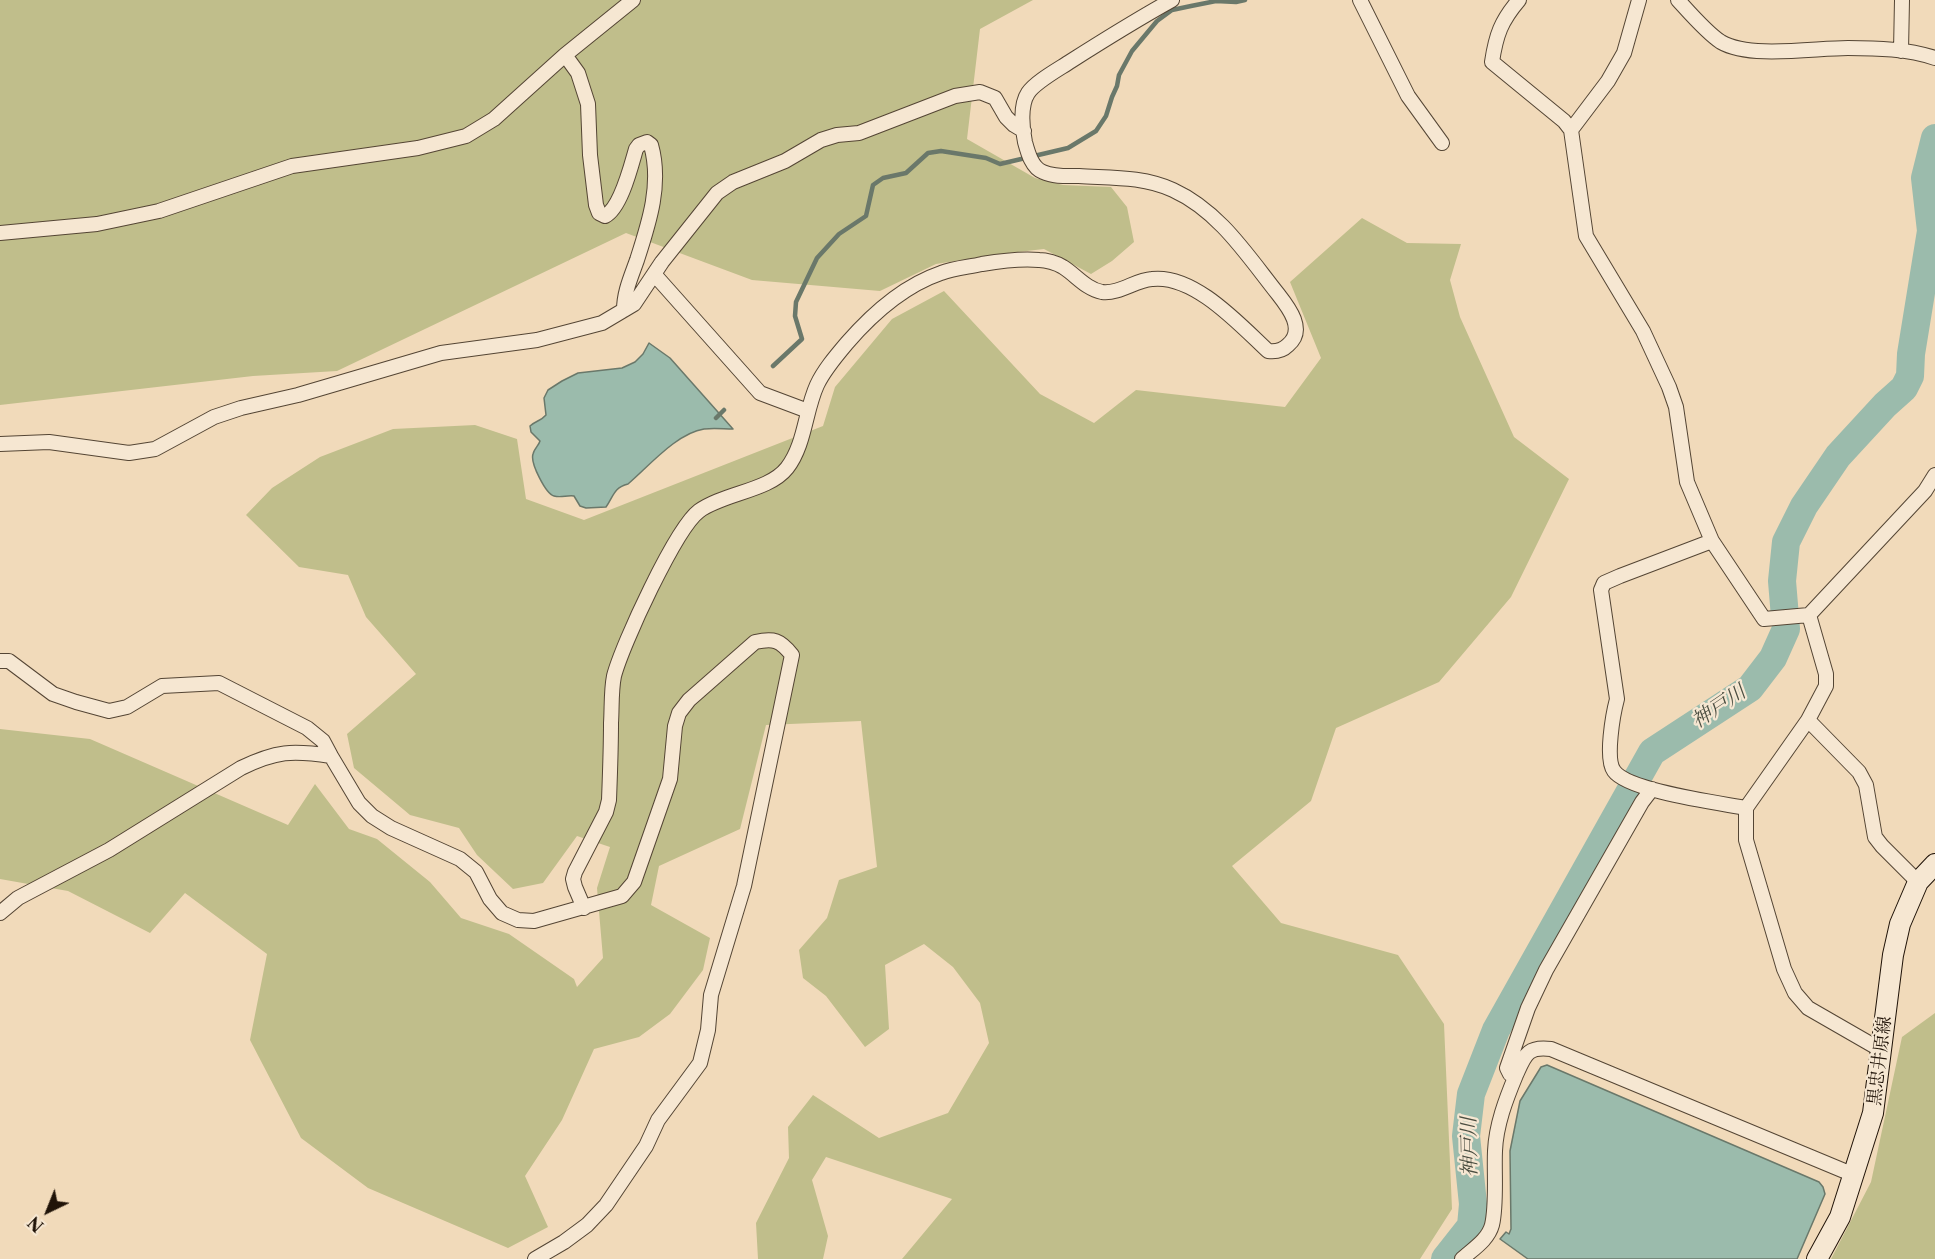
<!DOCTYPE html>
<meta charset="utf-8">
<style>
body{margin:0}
#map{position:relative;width:1935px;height:1259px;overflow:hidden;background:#f1daba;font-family:"Libre Caslon Text",serif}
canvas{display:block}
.north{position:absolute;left:18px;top:1181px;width:60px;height:60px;-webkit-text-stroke:4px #f6e7d2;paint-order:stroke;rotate:223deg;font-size:16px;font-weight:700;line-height:24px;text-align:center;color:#201308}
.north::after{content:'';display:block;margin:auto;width:21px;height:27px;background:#201308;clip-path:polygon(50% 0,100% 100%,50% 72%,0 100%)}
</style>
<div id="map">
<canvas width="1935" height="1259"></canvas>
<div class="north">N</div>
</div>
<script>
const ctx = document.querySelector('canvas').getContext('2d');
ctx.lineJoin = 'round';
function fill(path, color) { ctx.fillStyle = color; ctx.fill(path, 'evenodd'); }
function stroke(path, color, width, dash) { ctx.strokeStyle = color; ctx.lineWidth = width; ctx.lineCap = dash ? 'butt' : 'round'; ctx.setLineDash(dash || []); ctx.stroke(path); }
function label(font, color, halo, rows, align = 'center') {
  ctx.font = font + ' "Libre Caslon Text","Noto Serif JP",serif'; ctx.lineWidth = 4.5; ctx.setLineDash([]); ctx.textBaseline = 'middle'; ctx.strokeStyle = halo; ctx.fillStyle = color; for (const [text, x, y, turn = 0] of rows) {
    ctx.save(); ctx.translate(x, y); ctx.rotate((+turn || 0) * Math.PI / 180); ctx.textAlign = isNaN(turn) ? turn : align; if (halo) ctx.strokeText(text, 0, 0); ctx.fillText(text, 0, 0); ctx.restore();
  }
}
fill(new Path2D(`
 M0 0H1033L980 29 967 139 1035 178 1063 185 1111 187 1127 207 1134 242 1112 261 1091 274 1044 249 1000 254 936 264 880 291 752 280 626 233 337 371 253 376 0 405Z
 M1362 218 1407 243 1461 244 1450 280 1460 317 1514 437 1569 479 1511 597 1439 682 1336 728 1311 801 1232 866 1281 923 1398 955 1444 1024 1452 1209 1420 1259H902L952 1199 826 1157 812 1180 828 1236 823 1259H758L756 1223 789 1158 788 1127 813 1095 879 1138 948 1113 989 1043 980 1003 953 967 924 944 885 965 889 1029 865 1047 826 996 803 978 799 950 827 918 839 880 877 867 861 721 766 725 740 829 659 866 651 905 710 938 703 970 670 1014 639 1037 594 1049 562 1120 525 1176 548 1227 508 1248 368 1188 301 1138 250 1040 267 954 185 893 150 933 68 891 0 879V729L90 739 288 825 315 784 349 829 377 839 430 882 461 918 509 934 574 979 577 987 603 958 597 888 610 847 577 836 543 883 513 889 477 855 459 828 410 815 354 768 347 734 416 674 366 617 348 575 299 567 246 515 272 488 320 457 393 429 475 425 517 439 526 499 584 520 823 426 835 387 892 319 944 291 1040 394 1094 423 1136 390 1285 407 1321 358 1290 282Z
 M1935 1013V1259H1831L1871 1182 1902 1037Z`), '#c0be8b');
const water = new Path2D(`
 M649 343 670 358 733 429C724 429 714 428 704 429 677 433 649 466 628 484 613 488 614 496 606 507L586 508 580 506 574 496C567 495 561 498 554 496 546 494 530 463 533 454 534 449 539 445 540 441L531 432 530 426C535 421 541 421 546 415L544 398 548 390 562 381 578 373 622 368 635 362 643 354Z
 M1547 1065 1819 1182 1823 1187 1825 1194 1797 1259H1528L1500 1239 1506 1232 1509 1234 1511 1229 1510 1151 1520 1101 1541 1067Z`);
fill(water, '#9bbbac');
stroke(water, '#6a786a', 1.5);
stroke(new Path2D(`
 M773 366 802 339 795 316 796 302 817 258 839 234 866 216 873 185 883 178 906 173 928 153 941 151 986 158 1000 164 1068 148 1096 131 1106 116 1112 97 1117 86 1119 75 1132 51 1157 21 1172 10 1191 6 1216 1 1236 2 1245 0
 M716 418 724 410`), '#6a786a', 4.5);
stroke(new Path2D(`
 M1445 1259 1471 1226 1473 1204 1466 1136 1471 1094 1496 1030 1652 752 1750 688 1773 658 1786 629 1782 581 1786 542 1804 506 1838 456 1885 405 1904 388 1910 376 1911 354 1931 231 1925 178 1935 138`), '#9bbbac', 28);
const minor = new Path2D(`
 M1360 0 1408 96 1442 143
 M1519 0C1501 21 1496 35 1492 62L1564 121 1571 130 1586 236 1643 331 1669 387 1676 407 1687 482 1712 541 1764 619 1809 615
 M1678 0C1689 12 1707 33 1721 42 1750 59 1814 48 1848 48 1877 48 1908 49 1935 58
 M1901 51 1902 0
 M565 55 578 73 588 104 590 155 596 205 599 213 605 216C621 208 631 166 636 149L639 145 647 142 651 145C662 184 649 223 637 260 631 277 624 292 624 310
 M1571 130 1608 81 1624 53 1639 0
 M0 233 97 224 159 211 292 166 418 148 466 136 494 119 565 55 633 0
 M654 274 760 393 808 411
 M0 444 49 442 129 453 155 449 214 417 241 408 298 395 441 353 537 340 602 323 634 304 662 262 717 193 733 182 785 161 821 140 837 135 859 133 955 96 980 92 995 98 1006 117 1014 125 1024 131
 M1712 541 1620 576 1604 583 1601 590 1617 699C1613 714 1605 759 1614 771 1628 791 1720 803 1746 808
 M0 661H9L53 694 76 702 109 711 127 707 162 686 219 683 307 728 323 741 331 756 359 803 372 816 391 828 460 859 476 872 490 899 502 913 518 920 534 921 622 896 634 882 670 779 675 726 679 713 689 700 755 642C774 638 780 640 792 655L744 886 711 995 708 1030 700 1063 658 1120 646 1146 606 1205 587 1225 564 1242 535 1259
 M1808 720 1859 772 1866 785 1875 837 1882 846 1918 882
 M584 908 575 887 573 879 575 872 606 812 609 800C610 774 611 749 611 723 612 708 611 691 614 676 622 645 676 528 699 511 724 493 769 491 787 468 805 445 805 411 817 385 824 370 836 356 847 343 873 313 903 286 941 273 954 268 969 267 982 264 1000 261 1020 258 1039 260 1046 260 1057 263 1063 267 1076 275 1086 289 1102 292 1120 294 1135 280 1152 279 1194 274 1239 324 1268 351 1276 352 1282 351 1288 345 1306 330 1289 308 1278 294 1247 255 1219 211 1173 190 1143 176 1110 178 1079 176 1067 176 1054 177 1043 172 1032 168 1028 153 1025 142 1022 128 1020 105 1028 93 1035 82 1059 69 1071 61 1104 40 1138 19 1172 0
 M0 913 18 898 109 850 241 768C276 751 292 750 331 756
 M1881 1050 1808 1008 1795 993 1784 969 1746 840V808L1808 720 1826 686V674L1809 615 1925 491 1935 475
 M1515 1077 1510 1074 1507 1068 1528 1008 1546 970 1642 802 1652 789
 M1462 1259C1473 1249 1488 1240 1492 1225 1497 1204 1494 1172 1495 1151 1496 1125 1506 1099 1516 1075 1525 1055 1527 1046 1551 1049L1854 1175`);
const secondary = new Path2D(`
 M1817 1259 1840 1217 1873 1113 1893 955 1900 924 1918 882 1935 864`);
stroke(minor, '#544534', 16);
stroke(secondary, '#201308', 22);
stroke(minor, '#f6e7d2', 14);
stroke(secondary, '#f6e7d2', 20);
label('18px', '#201308', '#f6e7d2', [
 ["黒忠井原線",1880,1061,-83]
]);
label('italic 20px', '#4b4e41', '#f6e7d2', [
 ["神戸川",1719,707,-34],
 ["神戸川",1470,1147,-91]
]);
</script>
